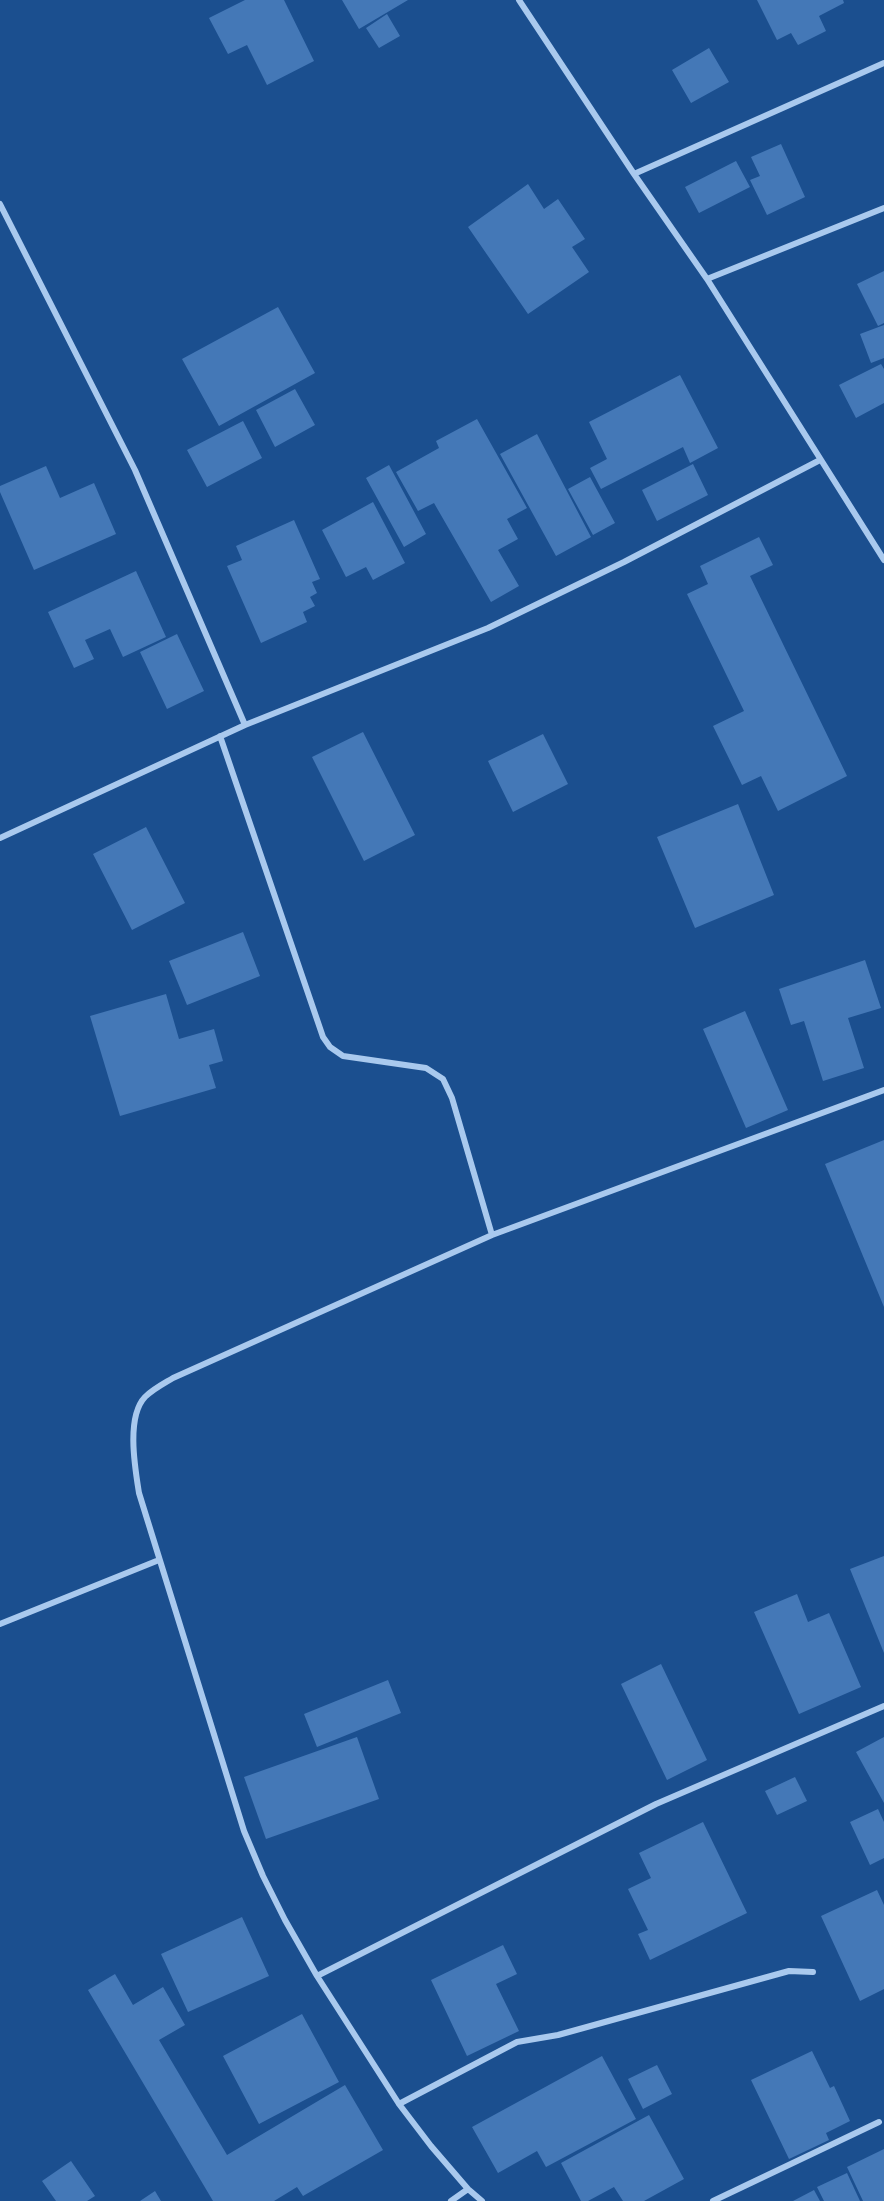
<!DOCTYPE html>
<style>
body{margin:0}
canvas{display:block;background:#1b4f8f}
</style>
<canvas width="884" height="2201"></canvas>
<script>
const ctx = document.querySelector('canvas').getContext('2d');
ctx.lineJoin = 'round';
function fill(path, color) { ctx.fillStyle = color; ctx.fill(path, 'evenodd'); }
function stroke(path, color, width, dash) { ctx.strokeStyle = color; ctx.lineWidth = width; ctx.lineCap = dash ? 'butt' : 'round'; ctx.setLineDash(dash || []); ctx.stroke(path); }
fill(new Path2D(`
 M245 0H284L314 61 267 85 247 45 228 54 209 18Z
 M342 0H408L359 29Z
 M757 0H843L844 3 819 16 826 31 798 45 791 33 777 40Z
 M387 14 400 36 379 48 366 28Z
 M709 48 729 82 691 103 672 70Z
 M781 144 805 197 767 215 750 180 760 176 751 157Z
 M736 161 750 187 699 213 685 187Z
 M528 184 544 209 558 199 585 239 572 247 589 272 528 314 468 227Z
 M884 271V323L878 326 857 284Z
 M278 307 315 373 219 426 182 359Z
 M884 325V358L871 363 860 334Z
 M881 364 884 369V403L856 418 839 385Z
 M680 375 718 448 690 463 683 447 601 489 590 468 607 459 589 422Z
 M295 389 315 425 275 447 256 410Z
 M477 419 527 508 507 519 518 539 498 550 519 586 491 602 434 503 418 511 396 472 439 448 436 441Z
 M243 421 262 458 207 487 187 450Z
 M537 434 591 537 556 556 500 454Z
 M693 464 708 495 657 521 642 490Z
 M389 465 426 534 404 547 366 478Z
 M46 466 60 498 94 483 116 534 34 570 0 492V486Z
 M590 477 615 523 593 535 568 489Z
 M373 502 405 563 373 580 366 567 346 577 322 530Z
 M294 520 320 579 312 582 317 593 310 597 315 606 303 612 307 622 261 643 227 566 242 560 236 546Z
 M759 537 773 565 750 576 847 776 778 811 761 776 742 785 713 726 744 711 687 594 708 584 700 566Z
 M136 571 166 637 123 657 110 629 85 640 94 659 74 668 48 612Z
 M177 634 204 691 167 709 140 652Z
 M363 732 415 835 364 861 312 757Z
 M543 734 568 784 513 812 488 761Z
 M738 804 774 895 695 928 657 837Z
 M146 827 185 903 132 930 93 854Z
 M243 932 260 976 187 1005 169 961Z
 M865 960 881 1008 848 1018 864 1068 823 1081 804 1021 791 1025 779 989Z
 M166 994 179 1039 214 1029 223 1061 209 1065 216 1088 120 1116 90 1016Z
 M745 1011 788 1110 746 1128 703 1029Z
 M884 1140V1307L825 1164Z
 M884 1556V1653L850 1569Z
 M797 1594 808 1622 829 1613 861 1687 799 1714 754 1612Z
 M661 1664 707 1760 667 1780 621 1684Z
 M388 1680 401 1713 317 1747 304 1714Z
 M357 1737 379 1799 266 1839 244 1777Z
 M884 1737V1803L856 1752Z
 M795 1777 807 1801 777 1815 765 1791Z
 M878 1809 884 1822V1858L870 1865 850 1822Z
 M703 1822 747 1913 650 1960 638 1934 648 1930 628 1889 651 1878 639 1853Z
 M877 1890 884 1905V1989L860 2001 821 1916Z
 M242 1917 269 1976 188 2012 161 1954Z
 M503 1945 517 1974 496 1984 519 2031 467 2056 431 1980Z
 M115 1974 133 2005 163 1987 185 2025 159 2040 227 2155 345 2085 383 2150 303 2196 297 2187 274 2201H213L88 1990Z
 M302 2014 339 2082 259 2124 223 2056Z
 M812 2051 830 2088 834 2086 850 2121 826 2133 829 2140 789 2159 751 2080Z
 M602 2056 636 2119 546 2167 537 2151 498 2173 472 2127Z
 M657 2065 672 2094 643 2109 628 2079Z
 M649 2115 684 2179 644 2201H623L614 2187 588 2201H581L561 2163Z
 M884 2149V2201H863L847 2167Z
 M71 2161 95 2196 87 2201H56L42 2181Z
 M847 2173 860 2201H824L817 2187Z
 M814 2190 820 2201H793Z
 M155 2191 161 2201H140Z`), '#4478b7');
stroke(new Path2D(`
 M519 0 634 174 707 279 884 560
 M634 174 884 63
 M0 204 135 470 245 725
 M707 279 884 208
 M220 736 323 1037 330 1047 343 1056 426 1068 443 1079 452 1098 492 1235
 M0 838 245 725 488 628 624 562 820 460
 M0 1624 159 1560
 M317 1976 656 1804 884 1706
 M399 2104 517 2042 558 2035 789 1971 813 1972
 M451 2201 468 2189
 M482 2201 468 2189 431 2146 399 2104 317 1976 285 1920 263 1876 244 1831 139 1493C135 1468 126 1417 145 1397 153 1389 163 1384 173 1378L492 1235 884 1090
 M713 2201 879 2122`), '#a9c9ee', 6);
</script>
